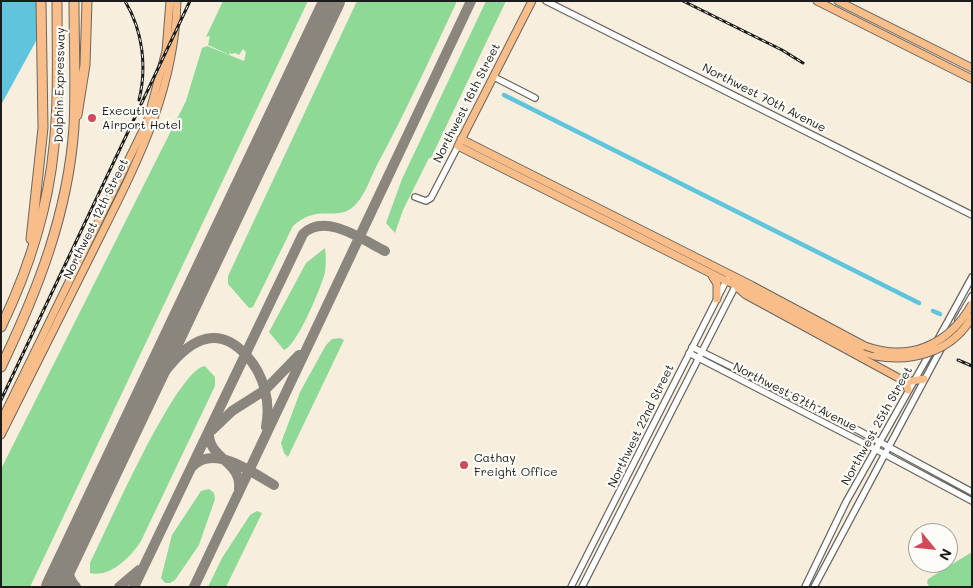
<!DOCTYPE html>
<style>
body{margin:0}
#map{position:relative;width:973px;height:588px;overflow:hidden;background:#f8eede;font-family:Mali,sans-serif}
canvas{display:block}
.frame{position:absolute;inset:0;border:2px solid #1c1c1c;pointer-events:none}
.north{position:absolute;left:908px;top:523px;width:50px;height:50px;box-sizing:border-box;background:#fdfcf7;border:1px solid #a3a29f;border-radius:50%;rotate:118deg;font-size:14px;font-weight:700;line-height:20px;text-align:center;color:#1c1c1c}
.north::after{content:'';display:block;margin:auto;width:18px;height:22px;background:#d1495b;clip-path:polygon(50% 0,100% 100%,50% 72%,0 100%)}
</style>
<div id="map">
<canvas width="973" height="588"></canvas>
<div class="frame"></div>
<div class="north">N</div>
</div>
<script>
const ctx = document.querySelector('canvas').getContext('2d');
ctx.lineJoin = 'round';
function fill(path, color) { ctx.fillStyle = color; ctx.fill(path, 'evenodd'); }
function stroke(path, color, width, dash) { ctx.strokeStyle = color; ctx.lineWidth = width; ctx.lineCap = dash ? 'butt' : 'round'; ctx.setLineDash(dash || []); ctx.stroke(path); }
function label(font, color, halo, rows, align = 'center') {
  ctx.font = font + ' Mali,sans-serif'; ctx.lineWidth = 4.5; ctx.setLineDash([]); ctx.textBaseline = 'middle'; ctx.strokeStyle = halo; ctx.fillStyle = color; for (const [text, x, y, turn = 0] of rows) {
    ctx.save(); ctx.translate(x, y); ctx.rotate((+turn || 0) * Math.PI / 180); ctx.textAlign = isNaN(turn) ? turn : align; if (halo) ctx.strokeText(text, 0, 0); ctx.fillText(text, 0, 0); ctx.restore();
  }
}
fill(new Path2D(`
 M223 1H308L30 587H1V469L186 101 202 48 207 46 244 61 246 52 243 49 239 55 235 53 231 54 229 51 230 55 208 45 210 36 206 37Z
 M357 1H457C431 57 405 113 376 167 370 179 364 198 353 207 335 222 318 203 293 226L253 307 249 308 228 284V276Z
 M486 1H506L431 158H429L403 210 395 233 386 223 402 179Z
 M325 248C326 255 326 265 325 272 322 286 297 346 284 350L269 332 306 263Z
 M340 338 344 340 288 457 284 453 281 443 300 392 326 345 332 339Z
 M205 366 215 377V386L141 541C131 557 110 578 90 573V563C106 532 176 369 205 366Z
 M209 489 214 493 215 499 199 545 175 580 170 583H165L161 578 172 535 201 491Z
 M257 511 262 513 226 587H208L222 558 250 515Z
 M972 552V587H930L927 583 928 579Z`), '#8ed996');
fill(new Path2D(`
 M1 1H39L41 32 1 105Z`), '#5fc5dc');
stroke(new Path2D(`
 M504 95 919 303
 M933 311 940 314`), '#5fc5dc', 4.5);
stroke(new Path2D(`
 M209 430C206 459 242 460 239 489
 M212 430 232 411 265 390 299 355
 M117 455C138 416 190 292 247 356 264 375 271 402 266 427
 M192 467C213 443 253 473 274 485
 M73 546C68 561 64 574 76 587
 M119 587 139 570
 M134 587 303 234C325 212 363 240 385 251
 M194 587 471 1`), '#8a857d', 10);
stroke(new Path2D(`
 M54 587 332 1`), '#8a857d', 26);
const minor = new Path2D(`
 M546 1 972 215
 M494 77 535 98
 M415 197 426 201 431 198 458 146
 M958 320 972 296
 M937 341 972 277
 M692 347 839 420 972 492
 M689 353 875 449 972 501
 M571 587 727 279
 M582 587 738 281
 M805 587 846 502 931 351
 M814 587 950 332`);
const major = new Path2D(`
 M532 1 458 146 726 281 749 290 859 350 875 356
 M817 1 972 79
 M838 1 972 68
 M461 139 751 285 865 346
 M711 274 717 284V299
 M738 288 746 295 906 382 924 379
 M906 382 908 390
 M1 421 147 122 166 51 170 1
 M1 435C31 375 61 315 91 255 132 172 175 96 177 1`);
const highway = new Path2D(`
 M77 115 85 65 87 1
 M31 239 43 128 41 1
 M1 327C29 269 48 209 54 146 59 98 57 49 57 1
 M1 367C38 290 68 213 74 127 76 86 74 43 74 1`);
stroke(minor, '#696660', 8);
stroke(major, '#696660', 9);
stroke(highway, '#696660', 11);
stroke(minor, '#fff', 5.5);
stroke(major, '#f9bd89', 7);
stroke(highway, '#f9bd89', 9);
const rail = new Path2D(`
 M125 1C143 31 147 67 139 100
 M683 1 782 50 803 63
 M958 360 972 366
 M1 400 190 1`);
stroke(rail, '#1c1c1c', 3);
stroke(rail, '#fdfcf7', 1, [4]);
const majorBridge = new Path2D(`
 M865 346C909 362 949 345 972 304
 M875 356C912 363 952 352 972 317`);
stroke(majorBridge, '#696660', 9, []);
stroke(majorBridge, '#f9bd89', 7);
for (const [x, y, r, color] of [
 [92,118,5,"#d1495b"],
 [464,465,5,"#d1495b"]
]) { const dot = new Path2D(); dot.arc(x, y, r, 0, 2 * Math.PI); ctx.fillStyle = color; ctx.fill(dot); stroke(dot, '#fdfcf7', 2); }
label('12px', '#1c1c1c', '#fdfcf7', [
 ["Dolphin Expressway",60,85,-89],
 ["Northwest 70th Avenue",764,98,27],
 ["Northwest 16th Street",467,103,-63],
 ["Northwest 12th Street",96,219,-64],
 ["Northwest 67th Avenue",795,397,27],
 ["Northwest 22nd Street",641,426,-64],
 ["Northwest 25th Street",877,426,-61]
]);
label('12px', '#1c1c1c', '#fdfcf7', [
 ["Executive",102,111],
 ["Airport Hotel",102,125],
 ["Cathay",474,458],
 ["Freight Office",474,472]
], 'left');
</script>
